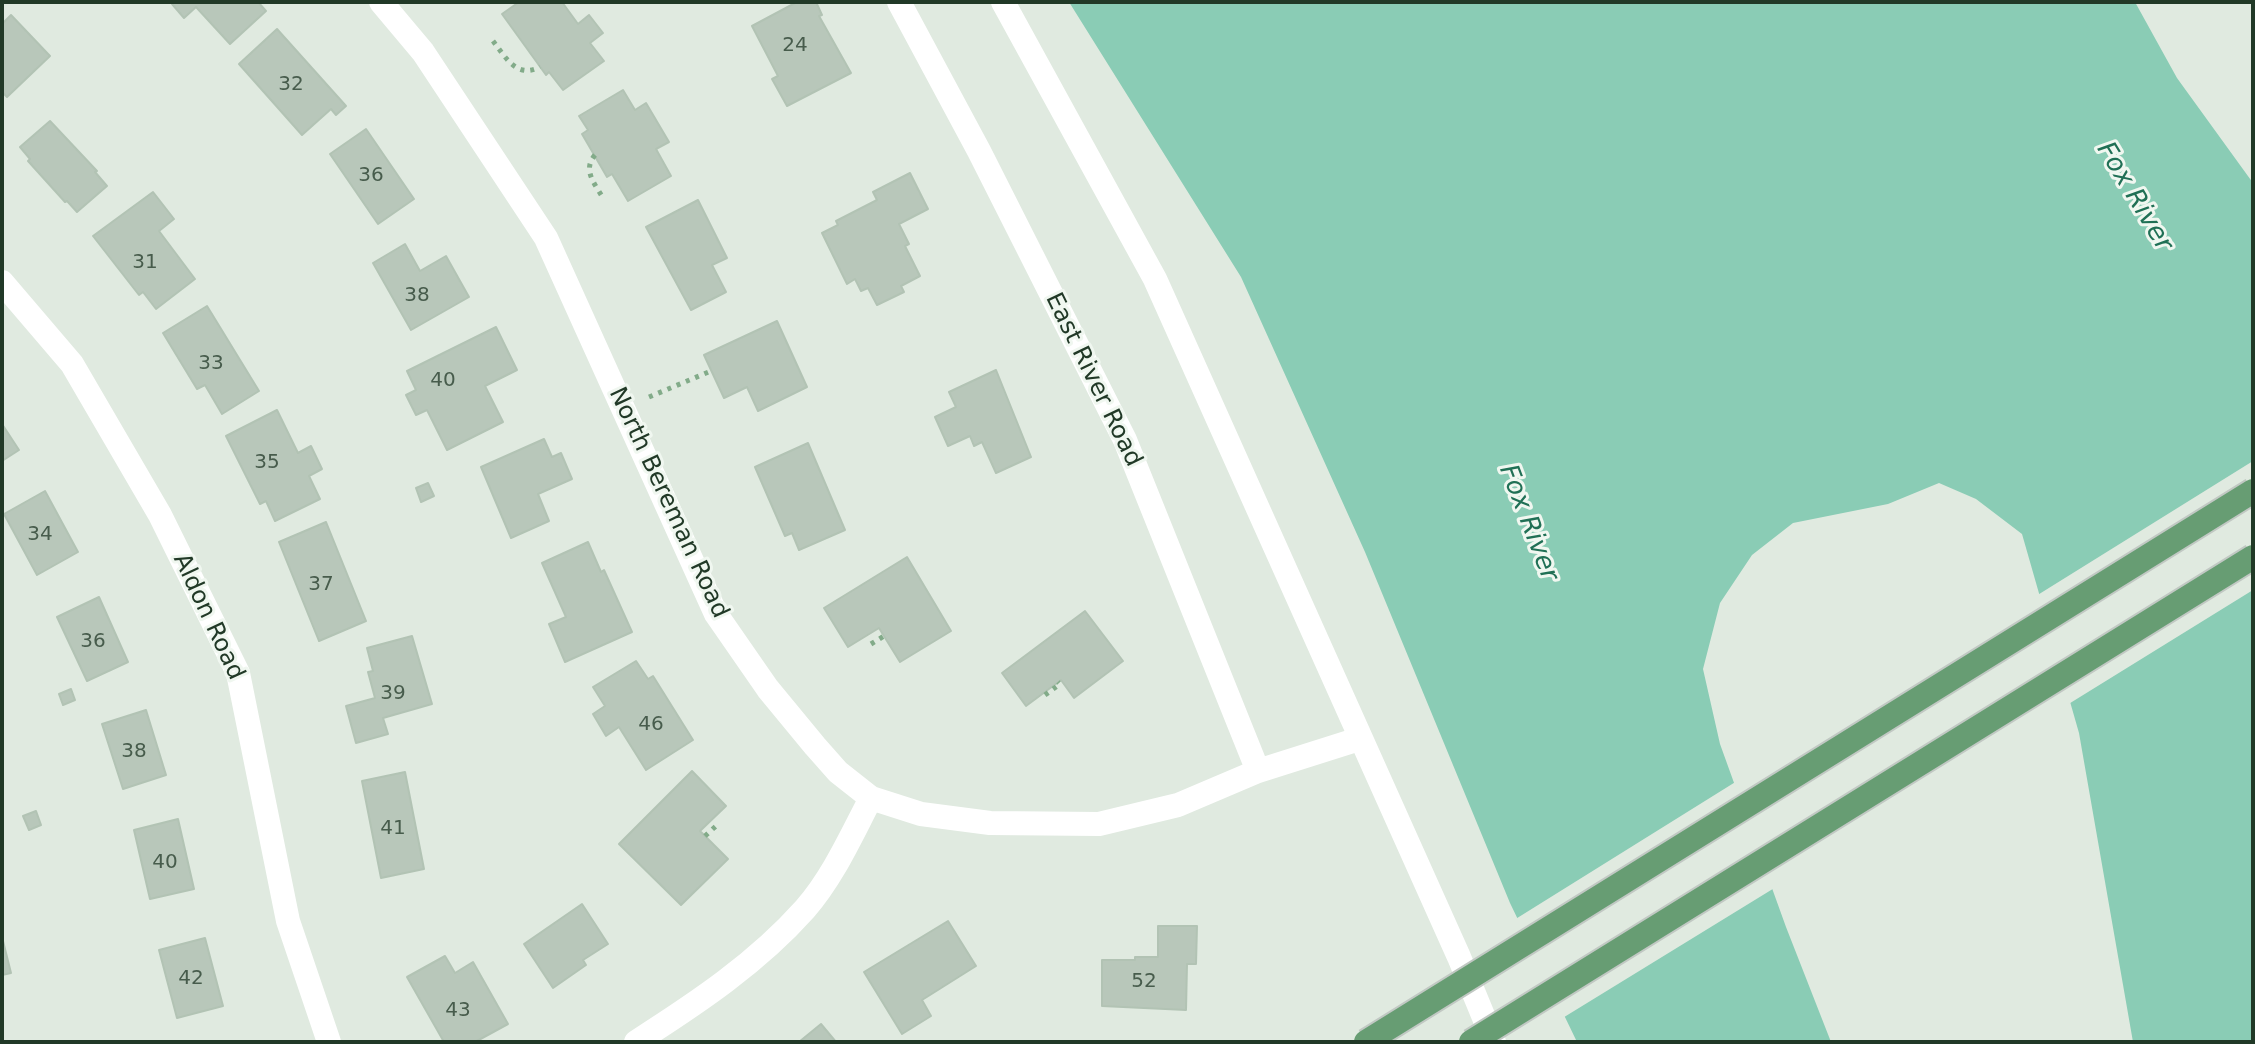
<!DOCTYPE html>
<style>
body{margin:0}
#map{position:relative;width:2255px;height:1044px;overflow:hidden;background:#e0eae0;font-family:"DejaVu Sans",sans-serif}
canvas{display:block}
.frame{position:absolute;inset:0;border:4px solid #213927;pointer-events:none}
</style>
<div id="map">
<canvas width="2255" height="1044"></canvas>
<div class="frame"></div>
</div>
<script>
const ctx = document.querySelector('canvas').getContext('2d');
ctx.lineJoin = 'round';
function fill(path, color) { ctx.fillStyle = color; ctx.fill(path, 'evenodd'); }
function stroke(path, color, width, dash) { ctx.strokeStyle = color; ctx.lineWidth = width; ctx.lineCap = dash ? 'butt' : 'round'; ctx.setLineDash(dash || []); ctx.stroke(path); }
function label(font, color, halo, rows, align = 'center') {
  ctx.font = font + ' "DejaVu Sans",sans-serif'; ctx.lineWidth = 6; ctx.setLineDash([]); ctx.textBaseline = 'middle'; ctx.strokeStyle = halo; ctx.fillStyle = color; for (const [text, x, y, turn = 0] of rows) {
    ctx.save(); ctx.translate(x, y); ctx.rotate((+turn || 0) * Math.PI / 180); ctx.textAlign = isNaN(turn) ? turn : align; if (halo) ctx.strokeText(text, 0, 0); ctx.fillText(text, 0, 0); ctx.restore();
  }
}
fill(new Path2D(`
 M1069 2H2135L2177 78 2253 183V1042H2133L2079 733 2022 534 1976 499 1939 483 1888 504 1793 523 1752 555 1720 603 1703 669 1720 744 1786 927 1831 1042H1577L1510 903 1365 552 1241 277Z`), '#8accb5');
fill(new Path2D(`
 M2253 461V590L2067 705 2036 596Z
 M1737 781 1776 887 1561 1019 1514 920Z`), '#e0eae0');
const building = new Path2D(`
 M173 2H258L266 11 230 44 196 7 184 18 172 4Z
 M519 2H562L578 24 589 15 603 33 590 43 604 61 563 90 549 72 546 75 502 14Z
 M797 2H816L822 15 819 16 851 73 787 106 772 79 778 76 752 26Z
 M11 15 50 56 7 97 2 92V24Z
 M277 29 346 106 336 115 331 109 302 135 239 64Z
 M623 90 635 110 646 103 669 142 656 149 671 176 628 201 612 174 607 177 582 134 588 130 579 116Z
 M50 121 97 171 95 172 107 186 77 212 67 201 65 202 28 161 30 159 20 147Z
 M366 129 414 199 378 224 330 154Z
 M910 173 928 209 899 224 909 244 905 246 920 276 901 286 904 292 877 305 868 288 861 291 855 279 847 284 822 233 838 225 836 221 877 200 873 192Z
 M153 192 174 219 159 231 195 279 156 309 143 292 139 295 93 236Z
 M698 200 727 258 712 265 726 292 691 310 646 227Z
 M405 244 420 271 446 256 469 297 411 330 373 263Z
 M207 306 259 391 222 414 205 385 197 389 163 333Z
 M777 321 807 387 758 411 747 387 724 398 704 355Z
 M496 327 517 370 485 386 503 422 447 450 427 410 416 415 406 395 416 390 407 371Z
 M996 370 1031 457 996 473 982 442 974 446 970 436 948 446 935 417 956 407 949 392Z
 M277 410 298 453 311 446 322 469 309 476 320 499 275 521 266 501 260 504 226 436Z
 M2 424 19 450 2 461Z
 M544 439 552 457 561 453 572 479 538 494 549 521 511 538 481 467Z
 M808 443 845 530 799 550 792 533 785 536 755 467Z
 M428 483 434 496 421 502 416 488Z
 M45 491 78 552 37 575 4 514Z
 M326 522 366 621 319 641 279 542Z
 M588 542 601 572 604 570 632 632 565 662 549 624 566 617 542 563Z
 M907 557 951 631 900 662 879 628 848 647 824 608Z
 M99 597 128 662 87 681 57 617Z
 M1085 611 1123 661 1074 698 1061 680 1026 706 1002 673Z
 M412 636 432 704 383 718 388 734 356 743 346 706 375 698 368 672 373 671 367 648Z
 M636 661 648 679 653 676 693 740 646 770 619 727 606 736 593 714 605 706 593 687Z
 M71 689 75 700 63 705 59 694Z
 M146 710 166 775 123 789 102 724Z
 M692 771 726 806 700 831 728 859 681 905 619 844Z
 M405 772 424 869 381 878 362 781Z
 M36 811 41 825 29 830 23 816Z
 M178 819 194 889 150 899 134 830Z
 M582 904 608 944 583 960 586 965 553 988 524 944Z
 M948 921 976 966 922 1000 931 1016 902 1034 864 972Z
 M1158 926H1197L1196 964H1187L1186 1010 1102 1006V960H1135V957H1158Z
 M2 937 11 973 2 975Z
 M205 938 223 1006 177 1018 159 950Z
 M445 956 455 973 473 962 508 1024 475 1042H444L407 977Z
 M821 1024 836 1042H799Z`);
fill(building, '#b8c7ba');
stroke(building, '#b2c3b4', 2);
stroke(new Path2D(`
 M493 41C506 58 517 79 540 67
 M595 155C582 170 595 184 603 198
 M649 397 711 371
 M871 644 884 636
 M1045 695 1060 684 1058 682
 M705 836 716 826`), '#82ab89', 5, [4, 6]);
stroke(new Path2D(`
 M381 2 423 52 546 238 716 614 768 689 815 746 838 772 871 798 921 814 990 823 1099 824 1178 805 1258 771 1359 739
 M899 2 979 151 1125 440 1258 771
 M2 282 72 364 160 515 238 673 288 921 329 1042
 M636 1042C697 1003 757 963 805 909 833 877 851 836 871 798`), '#fff', 24);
stroke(new Path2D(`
 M1003 2 1155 279 1459 957 1494 1042`), '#fff', 24);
const primaryBridge = new Path2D(`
 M1366 1042 2253 491
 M1471 1042 2253 557`);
stroke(primaryBridge, '#c1c8c3', 28, []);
stroke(primaryBridge, '#679d73', 24);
label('20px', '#475c4c', null, [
 ["24",795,46],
 ["32",291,85],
 ["36",371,176],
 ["31",145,263],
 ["38",417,296],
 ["33",211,364],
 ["40",443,381],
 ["35",267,463],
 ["34",40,535],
 ["37",321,585],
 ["36",93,642],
 ["39",393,694],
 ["46",651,725],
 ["38",134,752],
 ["41",393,829],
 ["40",165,863],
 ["42",191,979],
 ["52",1144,982],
 ["43",458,1011]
]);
label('24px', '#213927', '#f0f7f0', [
 ["East River Road",1093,380,64],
 ["North Bereman Road",668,503,65],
 ["Aldon Road",208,617,65]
]);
label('italic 26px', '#207055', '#f0f7f0', [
 ["Fox River",2134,197,59],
 ["Fox River",1528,523,69]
]);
</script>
